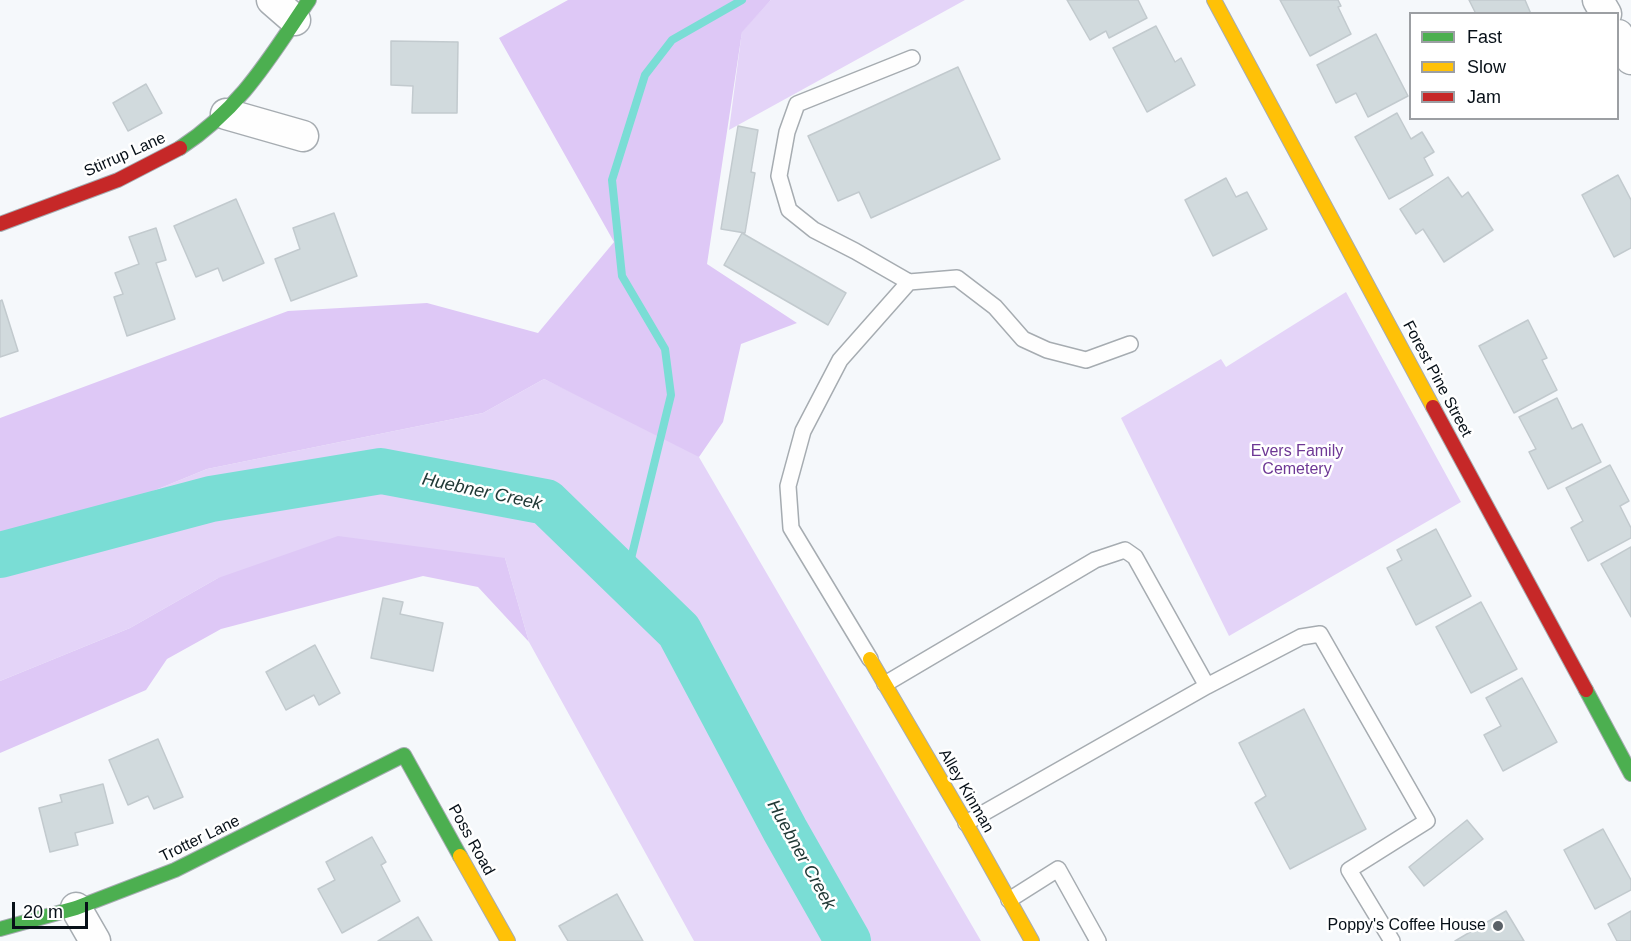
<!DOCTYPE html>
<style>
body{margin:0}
#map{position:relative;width:1631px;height:941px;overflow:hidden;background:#f5f8fb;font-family:Helvetica,sans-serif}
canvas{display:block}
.legend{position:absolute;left:1409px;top:12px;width:210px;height:108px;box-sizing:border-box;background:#fff;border:2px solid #9c9fa3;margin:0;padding:8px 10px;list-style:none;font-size:18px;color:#071018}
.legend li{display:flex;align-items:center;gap:12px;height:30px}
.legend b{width:30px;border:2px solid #9c9fa3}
.scale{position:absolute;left:12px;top:902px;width:76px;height:27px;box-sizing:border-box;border:3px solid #071018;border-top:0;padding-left:8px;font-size:18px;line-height:21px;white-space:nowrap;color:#071018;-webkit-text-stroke:4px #fff;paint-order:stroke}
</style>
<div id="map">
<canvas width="1631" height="941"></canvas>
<ul class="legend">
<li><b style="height:8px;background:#4caf50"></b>Fast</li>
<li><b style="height:8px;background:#ffc107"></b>Slow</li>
<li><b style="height:8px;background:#c62828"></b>Jam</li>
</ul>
<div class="scale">20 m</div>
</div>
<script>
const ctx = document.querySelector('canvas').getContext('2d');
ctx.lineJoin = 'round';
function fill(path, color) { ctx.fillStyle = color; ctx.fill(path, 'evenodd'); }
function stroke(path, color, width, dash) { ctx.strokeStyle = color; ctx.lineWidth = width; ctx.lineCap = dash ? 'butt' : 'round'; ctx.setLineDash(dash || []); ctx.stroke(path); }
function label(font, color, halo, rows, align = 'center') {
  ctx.font = font + ' Helvetica,sans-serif'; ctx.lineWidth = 5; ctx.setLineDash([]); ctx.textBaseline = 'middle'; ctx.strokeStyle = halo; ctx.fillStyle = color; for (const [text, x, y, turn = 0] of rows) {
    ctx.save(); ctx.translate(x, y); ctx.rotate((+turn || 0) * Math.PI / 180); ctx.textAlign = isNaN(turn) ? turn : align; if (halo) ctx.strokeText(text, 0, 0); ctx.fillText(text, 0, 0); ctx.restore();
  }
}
fill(new Path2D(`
 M771 0H965L729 130 742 31Z
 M1346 292 1461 502 1229 636 1121 418 1221 359 1226 367Z
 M544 379 696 452 981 941H694L529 642 505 558 218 578 130 628 0 681V534L65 527 207 469 483 413Z`), '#e4d4f8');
fill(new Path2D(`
 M568 0H771L742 32 707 264 797 323 741 344 723 422 699 457 544 379 483 413 207 469 65 527 0 534V418L288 311 427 303 538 333 614 242 499 38Z
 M338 536 505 558 529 642 478 587 423 576 221 629 167 659 146 690 0 753V681L130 628 218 578Z`), '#dec8f6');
stroke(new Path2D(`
 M626 579 671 395 665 349 622 276 612 180 645 75 672 40 742 0`), '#7addd5', 8);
stroke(new Path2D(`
 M0 555 211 499 381 471 546 502 679 631 785 830 848 941`), '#7addd5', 46);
const building = new Path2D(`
 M1067 0H1138L1147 18 1109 38 1106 31 1090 40Z
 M1280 0H1338L1341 6 1338 7 1351 34 1310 56Z
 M1469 0H1525L1531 14H1476Z
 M1156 26 1175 62 1181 58 1195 85 1147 112 1113 48Z
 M1376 34 1408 96 1368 117 1356 93 1336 103 1317 65Z
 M391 41 458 42 457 113H412L413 86 391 85Z
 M958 67 1000 159 871 218 859 192 838 201 808 136Z
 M146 84 162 113 128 131 113 103Z
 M1397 113 1411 139 1422 132 1434 152 1424 158 1433 175 1389 199 1355 137Z
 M738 126 758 130 751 172 755 173 745 233 721 229Z
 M1618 175 1631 200V248L1614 257 1582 195Z
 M1448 177 1462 197 1468 192 1493 230 1444 262 1423 229 1416 234 1400 209Z
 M1226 178 1236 197 1247 192 1267 229 1213 256 1185 200Z
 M236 199 264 263 223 281 218 268 196 277 174 226Z
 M334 213 357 276 291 301 275 259 300 249 293 228Z
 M156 228 166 260 156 263 175 319 127 336 114 297 123 294 115 273 139 264 129 237Z
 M742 233 846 293 828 325 724 265Z
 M2 300 18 351 0 357V301Z
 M1528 320 1547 358 1542 360 1557 390 1514 413 1479 346Z
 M1557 398 1572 429 1582 424 1601 462 1548 489 1529 452 1536 449 1519 417Z
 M1610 465 1629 501 1620 506 1631 528V538L1588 561 1571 528 1583 521 1566 488Z
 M1436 529 1471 596 1416 625 1387 568 1402 560 1397 550Z
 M1631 547V617L1601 564Z
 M383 598 403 602 400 614 443 623 433 671 371 658Z
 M1481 602 1517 669 1471 693 1436 627Z
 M315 645 340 693 319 705 314 695 286 710 266 672Z
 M1522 678 1557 742 1503 771 1484 735 1501 726 1486 698Z
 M1304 709 1366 829 1290 869 1255 803 1266 796 1239 743Z
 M158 739 183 797 154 809 148 796 128 805 109 760Z
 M103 784 113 823 75 833 78 845 50 852 39 808 62 802 60 795Z
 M1467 820 1483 839 1424 886 1409 867Z
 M1603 829 1631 880V890L1595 909 1564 850Z
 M372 837 386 862 381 865 400 901 342 933 318 889 335 880 326 862Z
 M617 894 643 941H568L559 926Z
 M1506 911 1524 941H1455Z
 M1631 911V941H1617L1608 924Z
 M418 917 432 941H378Z`);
fill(building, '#d1dadd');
stroke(building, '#c2cace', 1.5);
const lane = new Path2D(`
 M909 282 855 251 814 230 789 210 779 176 787 132 797 104 912 58
 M870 659 791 528 788 486 803 431 840 360 909 282 957 278 995 307 1023 339 1047 350 1086 360 1130 344
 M885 684 1095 560 1125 550 1135 557 1207 686 1301 637 1320 634 1427 821 1349 870 1392 941
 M966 823 1207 686
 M1009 900 1058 869 1098 941`);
const street = new Path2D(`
 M272 0 295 20
 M1598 0 1606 14
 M1618 35 1631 59
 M226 114 303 136
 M76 908 95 941`);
const fast = new Path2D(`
 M180 148C242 107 268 60 309 0
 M1586 690 1631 774
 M0 929 76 908 175 870 404 755 460 856`);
const slow = new Path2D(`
 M1214 0 1433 407
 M870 659 966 823 1032 941
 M460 856 508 941`);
const jam = new Path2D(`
 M0 224 118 180 180 148
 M1433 407 1586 690`);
stroke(lane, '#a6acb1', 18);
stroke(street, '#a6acb1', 33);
stroke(fast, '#a6acb1', 16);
stroke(slow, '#a6acb1', 16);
stroke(jam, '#a6acb1', 16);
stroke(lane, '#fefefe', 15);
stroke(street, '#fefefe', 30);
stroke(fast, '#4caf50', 14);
stroke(slow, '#ffc107', 14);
stroke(jam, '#c62828', 14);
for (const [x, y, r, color] of [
 [1498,926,6,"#5a6167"]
]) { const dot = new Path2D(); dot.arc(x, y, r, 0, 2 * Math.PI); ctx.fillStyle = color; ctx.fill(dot); stroke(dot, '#fff', 2); }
label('16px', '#071018', '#fff', [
 ["Stirrup Lane",125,155,-24],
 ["Forest Pine Street",1437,379,62],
 ["Alley Kinman",966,791,60],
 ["Trotter Lane",200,839,-26],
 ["Poss Road",471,840,61]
]);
label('16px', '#6e3895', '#fff', [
 ["Evers Family",1297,452],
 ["Cemetery",1297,470]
]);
label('16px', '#071018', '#fff', [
 ["Poppy's Coffee House",1486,926]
], 'right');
label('italic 18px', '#223a37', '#fff', [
 ["Huebner Creek",482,492,12],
 ["Huebner Creek",801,855,61]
]);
</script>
